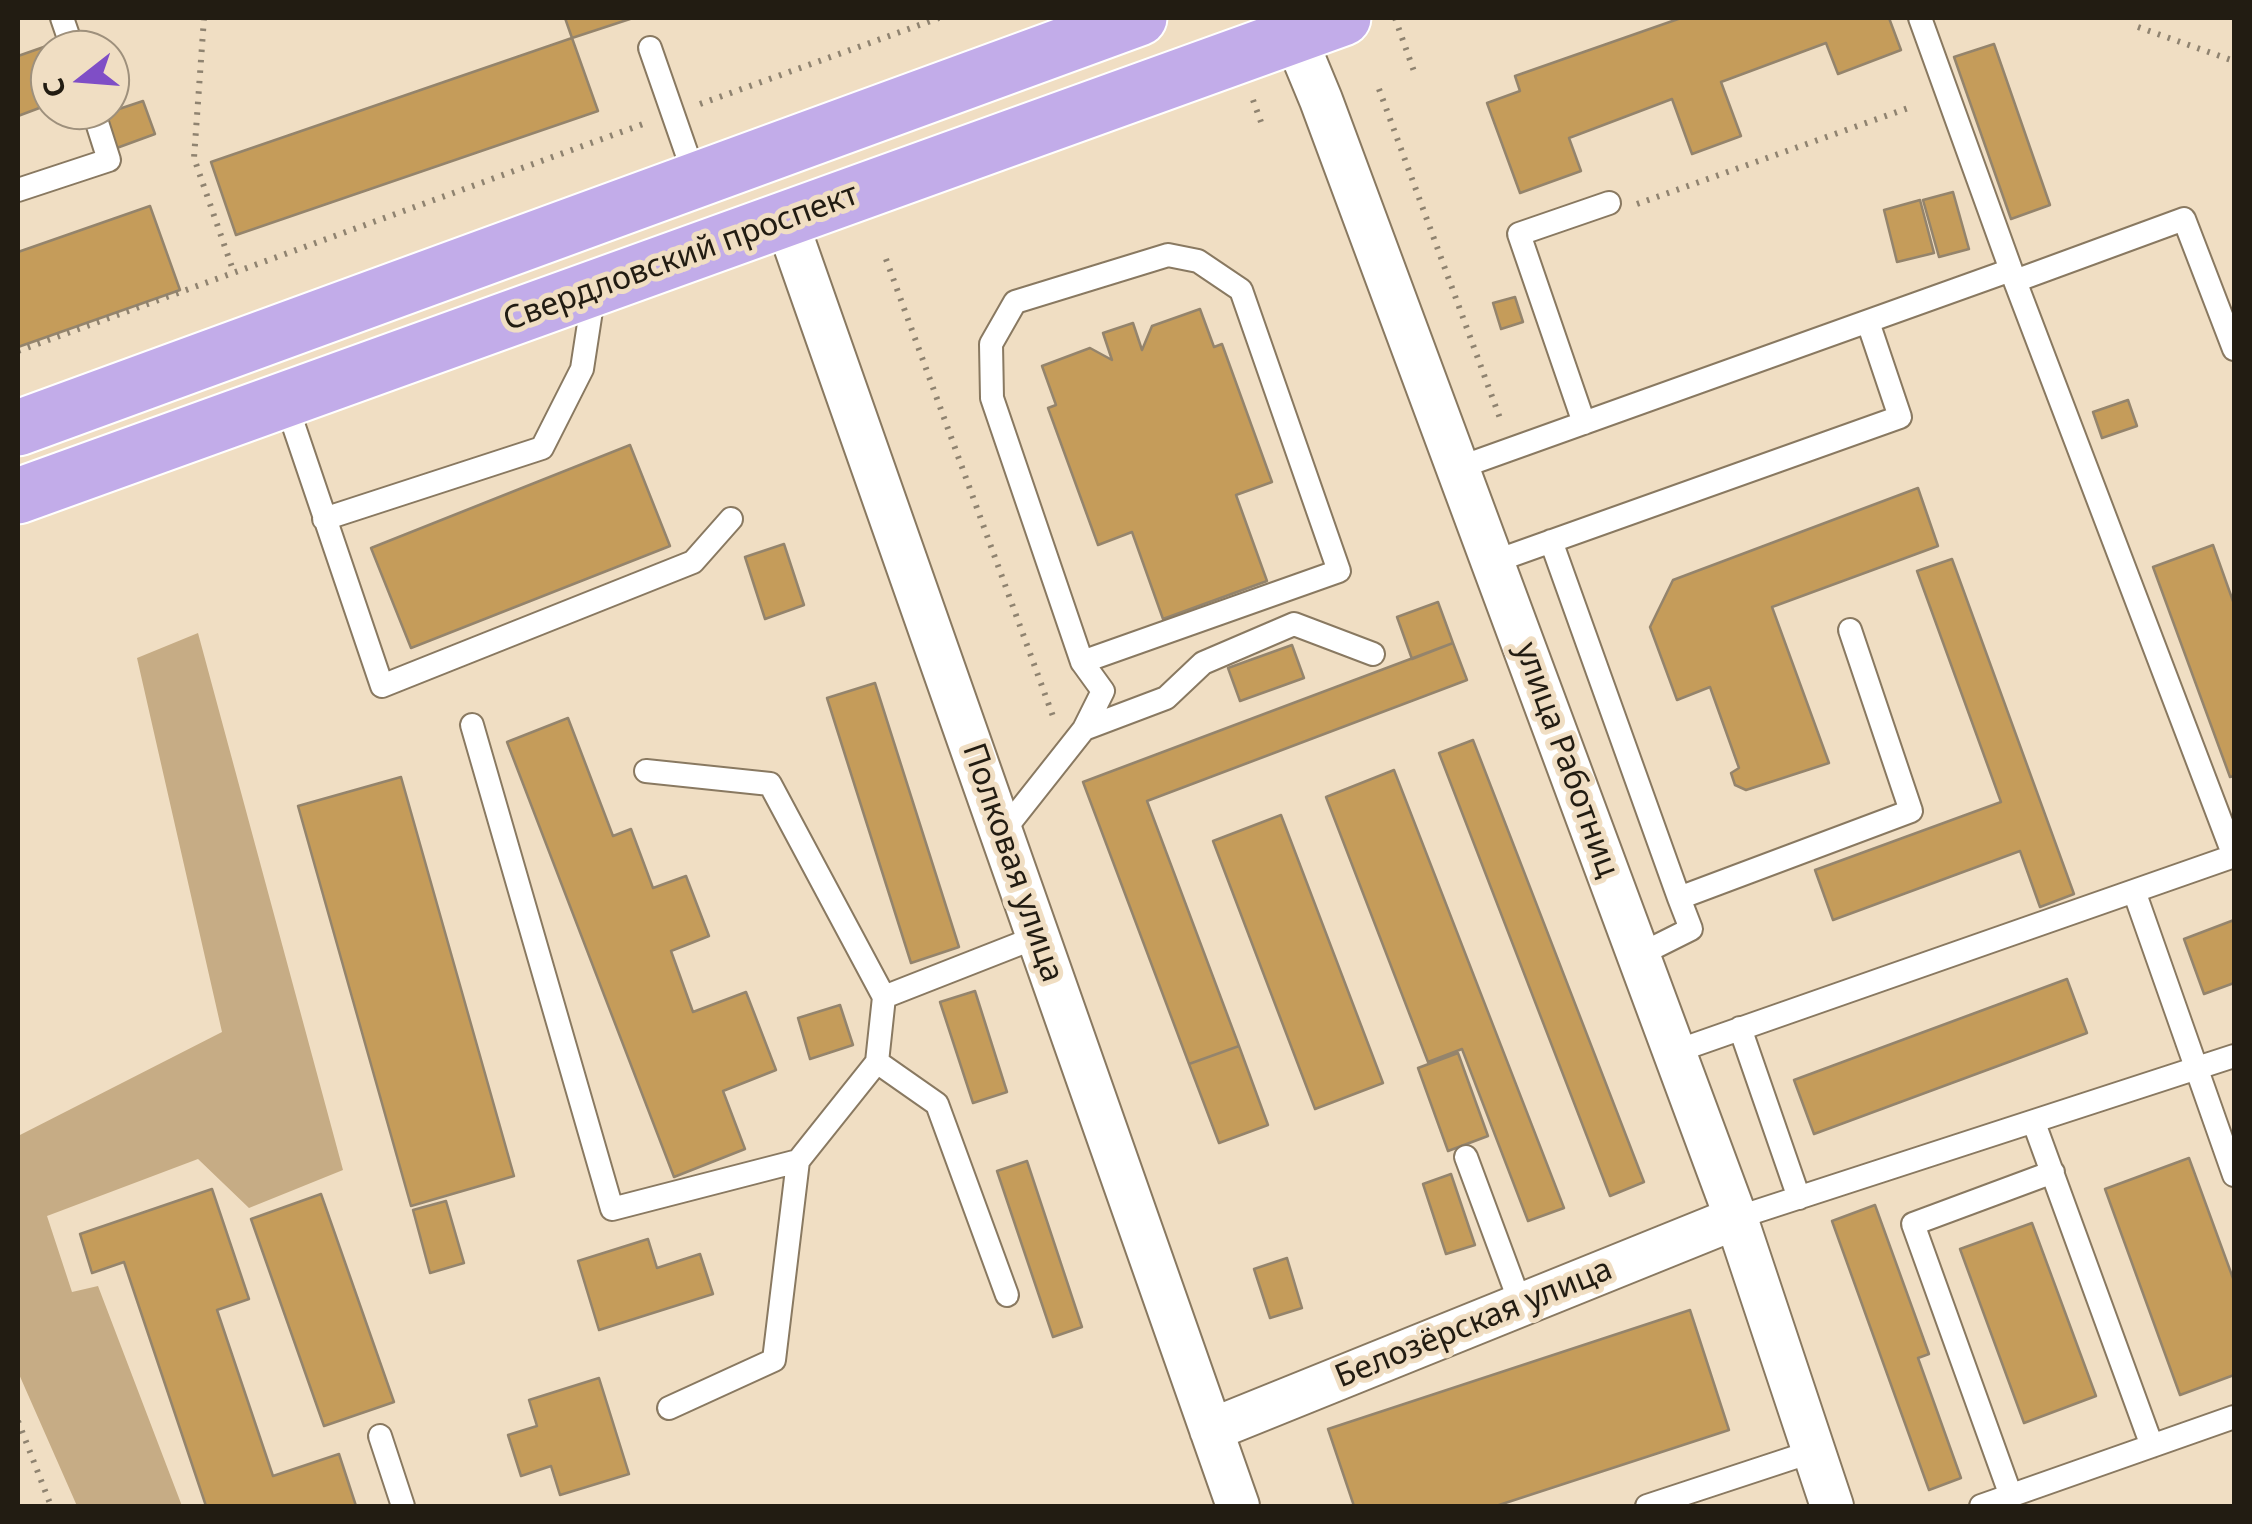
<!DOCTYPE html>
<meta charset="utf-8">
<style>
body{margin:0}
#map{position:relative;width:2252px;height:1524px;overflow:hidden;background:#f0dec3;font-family:"Noto Sans",sans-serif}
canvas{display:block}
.frame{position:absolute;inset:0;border:20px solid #221c12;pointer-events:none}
.north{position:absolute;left:30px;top:30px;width:100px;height:100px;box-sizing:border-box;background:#f0dec3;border:2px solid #9e907c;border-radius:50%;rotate:253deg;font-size:28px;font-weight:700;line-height:40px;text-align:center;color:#221c12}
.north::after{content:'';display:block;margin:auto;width:35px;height:45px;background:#7f4ec6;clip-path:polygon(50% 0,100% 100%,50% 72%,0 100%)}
</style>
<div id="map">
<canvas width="2252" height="1524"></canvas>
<div class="frame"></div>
<div class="north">С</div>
</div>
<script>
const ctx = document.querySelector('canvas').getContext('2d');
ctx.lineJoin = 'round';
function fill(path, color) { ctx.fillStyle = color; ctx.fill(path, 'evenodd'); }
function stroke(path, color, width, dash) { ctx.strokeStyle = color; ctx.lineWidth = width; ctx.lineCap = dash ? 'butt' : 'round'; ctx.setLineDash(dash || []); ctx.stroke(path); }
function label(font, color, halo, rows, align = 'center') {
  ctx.font = font + ' "Noto Sans",sans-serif'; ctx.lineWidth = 10; ctx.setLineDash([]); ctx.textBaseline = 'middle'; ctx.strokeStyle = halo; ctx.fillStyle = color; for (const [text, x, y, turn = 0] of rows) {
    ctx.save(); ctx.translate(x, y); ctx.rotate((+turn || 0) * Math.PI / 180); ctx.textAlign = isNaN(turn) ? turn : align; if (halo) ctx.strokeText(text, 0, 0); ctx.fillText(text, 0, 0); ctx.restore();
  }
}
fill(new Path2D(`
 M198 633 343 1170 249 1208 198 1159 47 1216 72 1292 98 1286 182 1506H77L18 1372V1136L222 1032 137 658Z`), '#c6ac85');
const building = new Path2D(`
 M565 18H633L572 38Z
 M1681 18H1889L1901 50 1838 74 1826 43 1721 82 1741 136 1692 154 1672 99 1569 138 1581 171 1520 193 1487 103 1520 91 1515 76Z
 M572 38 598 111 236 235 211 162Z
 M58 42 61 50H50V104L18 116V56Z
 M1994 44 2050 205 2011 219 1954 57Z
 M143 101 155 134 114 149 101 115Z
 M1953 192 1969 249 1939 257 1923 200Z
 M1920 200 1934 253 1897 262 1884 210Z
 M150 206 180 290 18 347V252Z
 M1515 297 1523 322 1501 329 1493 303Z
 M1200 309 1214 347 1222 344 1272 482 1236 495 1267 581 1163 619 1132 532 1098 545 1048 408 1056 405 1042 366 1090 348 1112 360 1103 333 1133 323 1142 350 1152 326Z
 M2128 400 2137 426 2102 438 2093 412Z
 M630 445 670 546 411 648 371 548Z
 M1918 488 1938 546 1772 607 1829 763 1746 790 1735 785 1731 773 1739 768 1710 687 1677 700 1650 627 1673 580Z
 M784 544 804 605 765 619 745 557Z
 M2213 545 2234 604V776L2230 777 2153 567Z
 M1952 559 2074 894 2040 907 2020 851 1833 920 1815 870 2001 802 1917 571Z
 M1438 602 1453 643 1412 659 1397 617Z
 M1453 643 1467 680 1147 801 1239 1046 1189 1064 1083 782Z
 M1292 645 1304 678 1240 701 1228 668Z
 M875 683 959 947 911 963 827 698Z
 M568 718 613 836 631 829 653 888 686 876 709 936 671 951 693 1012 746 992 776 1070 723 1091 745 1149 674 1177 507 742Z
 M1473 740 1644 1182 1610 1196 1439 753Z
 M1394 770 1564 1208 1528 1221 1462 1049 1428 1062 1326 797Z
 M401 777 514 1176 411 1206 298 806Z
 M1281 815 1383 1083 1315 1109 1213 841Z
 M2234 920V983L2204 994 2184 939Z
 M2067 979 2087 1033 1814 1134 1794 1080Z
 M975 991 1007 1092 973 1103 940 1002Z
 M840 1005 853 1045 810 1059 798 1018Z
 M1239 1046 1268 1125 1219 1143 1189 1064Z
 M1458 1053 1488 1136 1448 1151 1418 1068Z
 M2189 1158 2234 1281V1375L2180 1395 2105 1189Z
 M1027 1161 1082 1327 1053 1337 997 1171Z
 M1451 1174 1475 1245 1446 1254 1423 1184Z
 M212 1189 249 1299 217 1310 273 1476 339 1454 356 1506H206L124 1262 92 1273 80 1234Z
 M321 1194 394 1402 324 1426 251 1219Z
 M446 1201 464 1263 430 1273 413 1210Z
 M1875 1205 1929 1354 1918 1358 1961 1478 1929 1490 1832 1221Z
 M2032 1223 2096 1396 2024 1423 1960 1249Z
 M648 1239 657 1268 700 1254 713 1294 599 1330 578 1261Z
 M1287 1258 1302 1308 1270 1318 1254 1269Z
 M1690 1310 1729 1430 1496 1506H1354L1328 1429Z
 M599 1378 629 1474 560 1495 551 1466 521 1476 508 1435 537 1426 529 1400Z`);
fill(building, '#c59c5a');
stroke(building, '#94846c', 2.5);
const lane = new Path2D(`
 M62 18 73 50
 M1920 18 2015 281 2234 856
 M650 48 696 180
 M18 190 109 160 93 110
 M2015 281 2184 219 2234 349
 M285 400 382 686 693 562 731 519
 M1584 423 1519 234 1609 203
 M1458 468 2011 270
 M324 519 542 448 582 369 594 291
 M1551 541 1679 898
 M1493 562 1900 417 1868 322
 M472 725 612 1209 798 1161 877 1062 884 997 770 784 646 771
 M1084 729 1166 698 1203 663 1294 624 1373 654
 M1001 834 1084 729 1103 691 1082 662 1339 571 1241 290 1198 261 1168 255 1015 302 991 344 992 398 1082 662
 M2134 891 2234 1175
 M1639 955 1691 929 1679 898 1911 811 1850 630
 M884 997 1037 937
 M1740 1028 1799 1198
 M1674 1052 2234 856
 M877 1062 937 1104 1007 1295
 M2034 1123 2152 1446
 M1466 1157 1521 1305
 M1736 1218 2234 1056
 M669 1408 774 1360 798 1161
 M380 1436 403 1506
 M2011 1496 1913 1224 2053 1172
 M1647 1506 1814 1451
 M1981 1506 2234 1417`);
const street = new Path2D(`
 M1287 18 1321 100 1736 1218 1832 1506
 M786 220 1238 1506
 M1211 1430 1736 1218`);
const primary = new Path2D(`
 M18 428 1139 18
 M18 496 1343 18`);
stroke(lane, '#897961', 26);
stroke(street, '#897961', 46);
stroke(primary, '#fff', 59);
stroke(new Path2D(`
 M204 18 194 158 234 273
 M1395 18 1416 77
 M2138 27 2234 61
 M1379 89 1501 421
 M1253 100 1261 122
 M700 104 939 18
 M1637 204 1914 106
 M886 259 1054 719
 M18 351 646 123
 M18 1421 51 1506`), '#8f8370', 6, [2.5, 8]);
stroke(lane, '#fff', 22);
stroke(street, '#fff', 42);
stroke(primary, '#c2ace9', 55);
label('32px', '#221c12', '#f0dec3', [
 ["Свердловский проспект",681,258,-20],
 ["улица Работниц",1566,760,70],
 ["Полковая улица",1012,863,71],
 ["Белозёрская улица",1474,1324,-22]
]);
</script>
